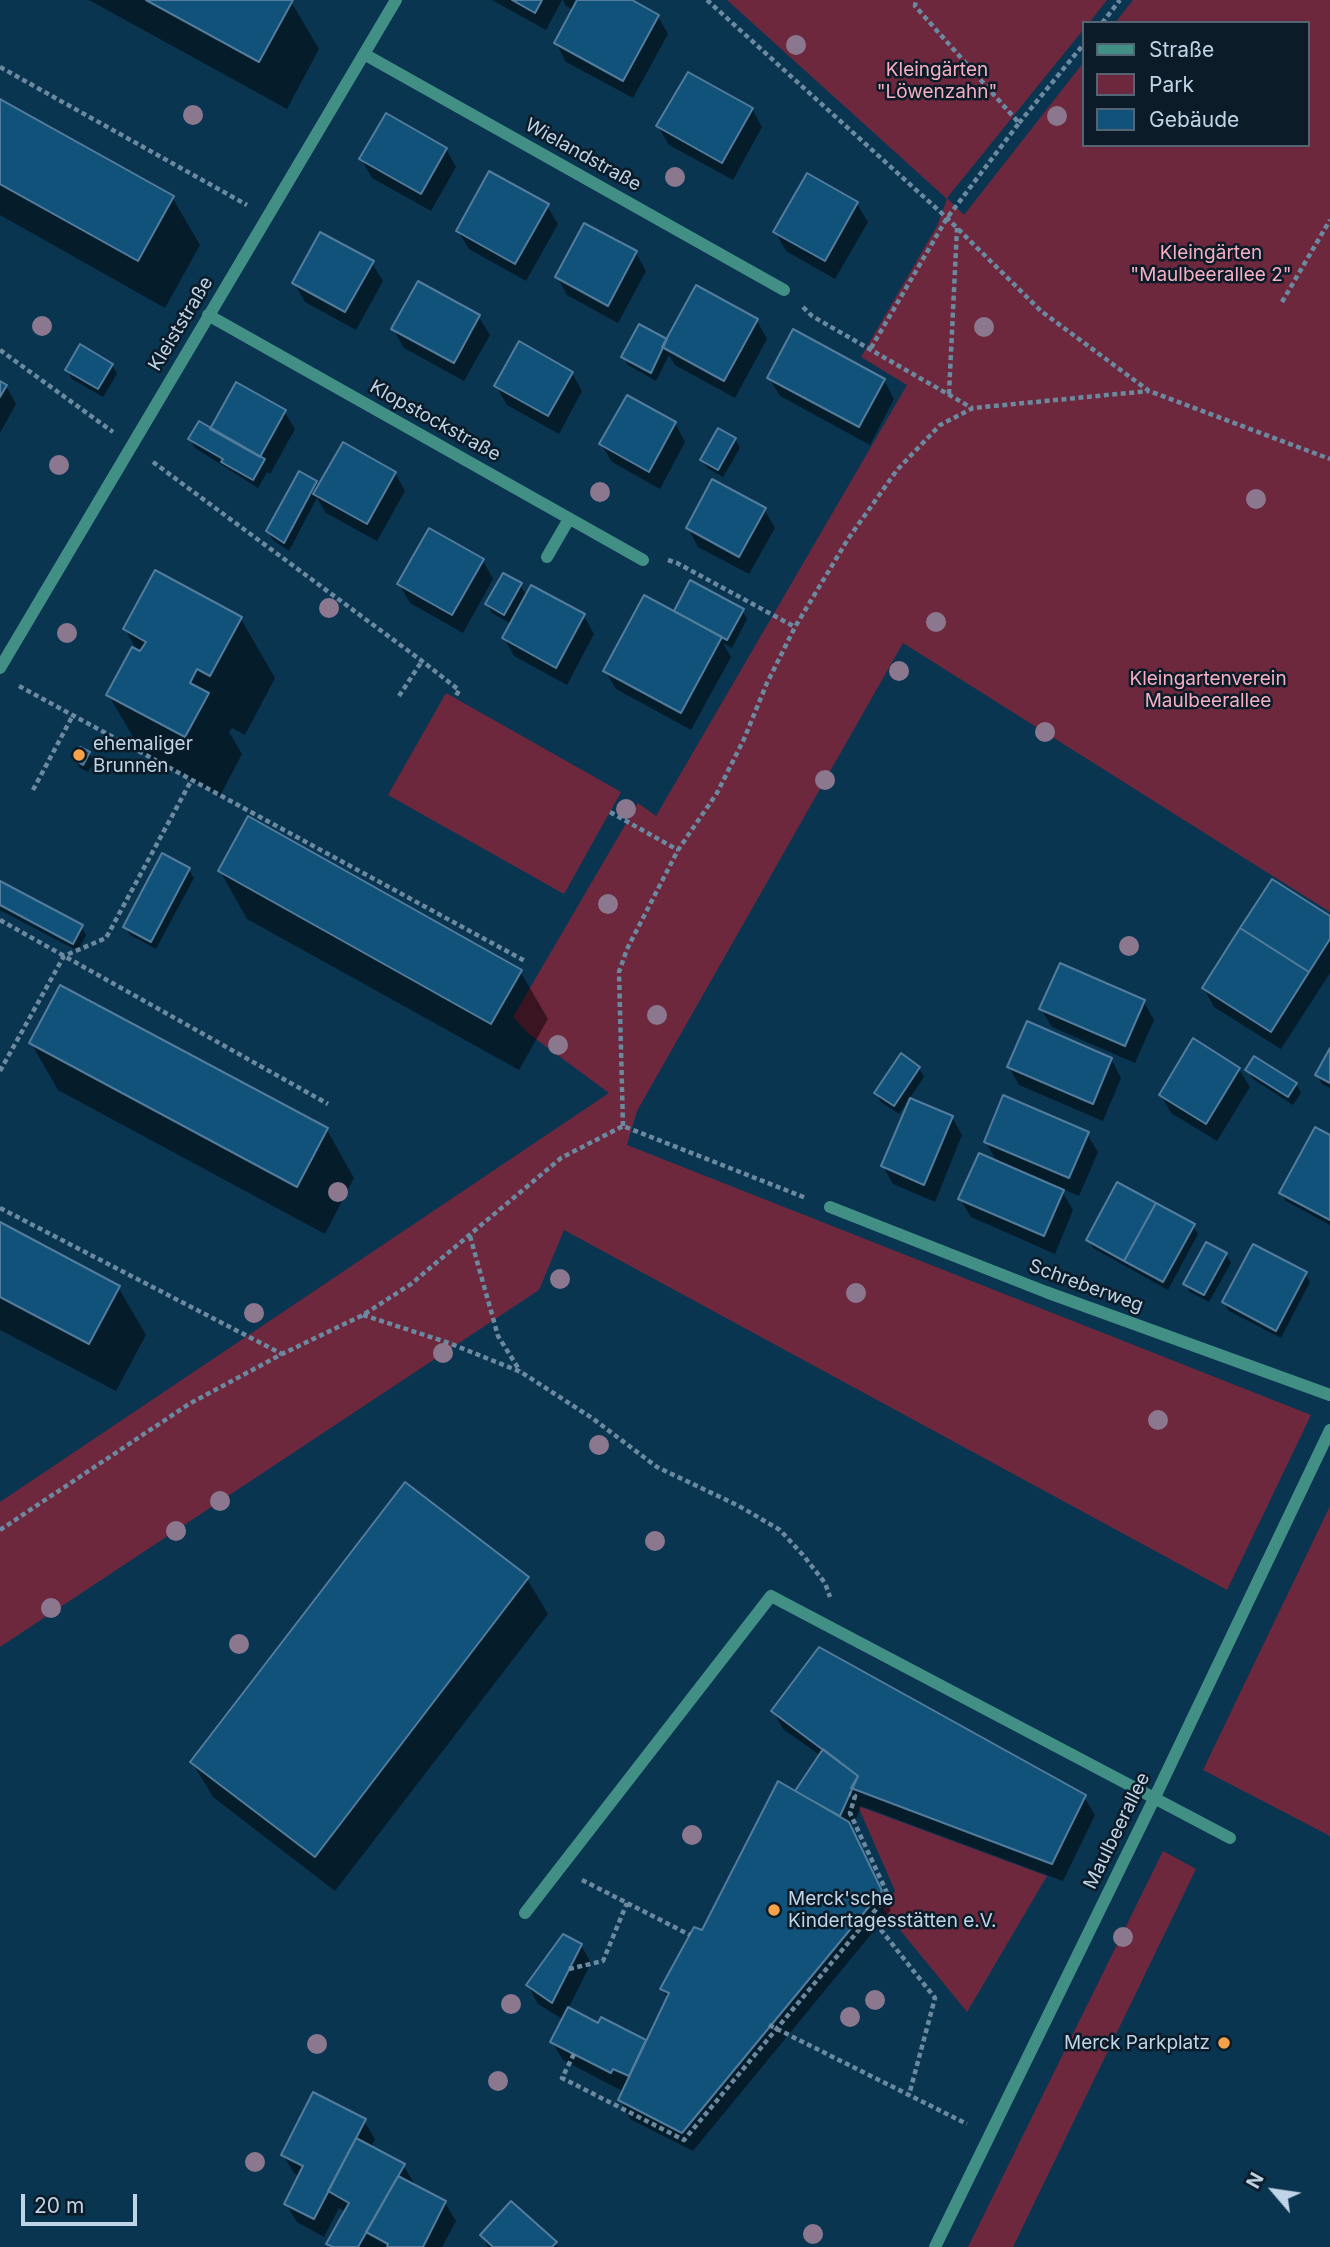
<!DOCTYPE html>
<meta charset="utf-8">
<style>
body{margin:0}
#map{position:relative;width:1330px;height:2247px;overflow:hidden;background:#0a3551;font-family:Inter,sans-serif}
canvas{display:block}
.legend{position:absolute;left:1082px;top:21px;width:228px;height:126px;box-sizing:border-box;background:#0b1b28;border:2px solid #536574;margin:0;padding:9px 12px;list-style:none;font-size:21px;color:#bfd4e6}
.legend li{display:flex;align-items:center;gap:14px;height:35px}
.legend b{width:35px;border:2px solid #536574}
.north{position:absolute;left:1239px;top:2156px;width:70px;height:70px;-webkit-text-stroke:5px #0b1b28;paint-order:stroke;rotate:299deg;font-size:19px;font-weight:700;line-height:28px;text-align:center;color:#bfd4e6}
.north::after{content:'';display:block;margin:auto;width:24px;height:32px;background:#bfd4e6;clip-path:polygon(50% 0,100% 100%,50% 72%,0 100%)}
.scale{position:absolute;left:21px;top:2194px;width:116px;height:32px;box-sizing:border-box;border:4px solid #bfd4e6;border-top:0;padding-left:9px;font-size:21px;line-height:24px;white-space:nowrap;color:#bfd4e6;-webkit-text-stroke:5px #0b1b28;paint-order:stroke}
</style>
<div id="map">
<canvas width="1330" height="2247"></canvas>
<ul class="legend">
<li><b style="height:9px;background:#429085"></b>Straße</li>
<li><b style="height:19px;background:#6d283e"></b>Park</li>
<li><b style="height:19px;background:#11527b"></b>Gebäude</li>
</ul>
<div class="north">N</div>
<div class="scale">20 m</div>
</div>
<script>
const ctx = document.querySelector('canvas').getContext('2d');
ctx.lineJoin = 'round';
function fill(path, color) { ctx.fillStyle = color; ctx.fill(path, 'evenodd'); }
function stroke(path, color, width, dash) { ctx.strokeStyle = color; ctx.lineWidth = width; ctx.lineCap = dash ? 'butt' : 'round'; ctx.setLineDash(dash || []); ctx.stroke(path); }
function label(font, color, halo, rows, align = 'center') {
  ctx.font = font + ' Inter,sans-serif'; ctx.lineWidth = 5; ctx.setLineDash([]); ctx.textBaseline = 'middle'; ctx.strokeStyle = halo; ctx.fillStyle = color; for (const [text, x, y, turn = 0] of rows) {
    ctx.save(); ctx.translate(x, y); ctx.rotate((+turn || 0) * Math.PI / 180); ctx.textAlign = isNaN(turn) ? turn : align; if (halo) ctx.strokeText(text, 0, 0); ctx.fillText(text, 0, 0); ctx.restore();
  }
}
fill(new Path2D(`
 M727 0H1107L1089 23H1083V30L947 198 964 215 1083 63V145H1307V23H1115L1133 0H1330V912L903 643 637 1111 627 1145 1311 1415 1227 1590 564 1230 539 1290 0 1647V1502L609 1093 529 1034 513 1017 638 803 656 816 907 385 861 357 937 226 947 199Z
 M446 693 621 792 564 894 388 795Z
 M1330 1506V1836L1203 1770Z
 M858 1806 1047 1876 967 2012 883 1909 895 1891Z
 M1163 1851 1196 1869 1013 2247H968Z`), '#6d283e');
fill(new Path2D(`
 M89 0H290L319 49 287 109Z
 M492 0H562L546 30Z
 M563 0H628L658 16 668 34 633 98 566 62 556 43 574 10 566 6Z
 M0 101 172 197 200 245 165 308 0 215Z
 M752 109 762 127 733 180 669 145 658 126Z
 M446 149 456 167 431 211 372 178 361 159Z
 M857 204 868 222 835 279 786 251 775 232Z
 M547 206 558 224 526 281 469 249 458 231Z
 M636 253 646 271 618 323 567 295 557 277Z
 M372 263 383 281 356 330 305 302 294 283Z
 M479 317 490 335 464 381 404 348 393 329Z
 M757 321 767 339 735 398 675 365 669 355 656 381 628 365 623 357 668 341Z
 M112 365 117 374 103 397 72 379 67 370Z
 M572 373 582 391 559 434 507 405 496 386Z
 M769 378 884 380 894 399 870 445 780 396Z
 M0 383 6 386 16 404 0 433Z
 M284 411 295 429 270 474 267 472 258 488 195 448 190 439 211 430Z
 M675 423 685 442 660 489 612 462 601 444Z
 M735 439 740 448 723 477 707 468 702 459Z
 M395 473 405 491 377 541 326 513 317 498 289 551 273 540 268 531 299 474 316 483 319 488Z
 M764 509 775 528 749 574 698 547 688 528Z
 M483 561 493 579 463 633 410 603 399 584Z
 M520 585 527 596 584 616 594 634 567 685 514 656 504 638 511 624 492 613 487 604Z
 M742 610 747 619 732 648 723 643 731 657 691 730 616 689 605 671 678 615 676 611Z
 M241 619 275 678 245 735 232 728 229 732 242 754 220 796 143 754 108 694 138 652 125 629Z
 M89 753 94 762 88 772 80 768 75 759Z
 M189 870 194 878 156 949 130 935 125 927Z
 M220 871 520 971 548 1019 519 1070 247 919Z
 M0 883 81 926 86 935 78 951 0 910Z
 M1330 918V973L1281 1049 1214 1007 1204 988Z
 M1144 1002 1154 1020 1135 1063 1052 1027 1041 1009Z
 M31 1043 327 1130 354 1178 325 1234 58 1090Z
 M1330 1051V1088L1322 1084 1317 1075Z
 M1111 1059 1121 1078 1103 1121 1019 1085 1009 1067Z
 M919 1068 924 1077 899 1114 881 1102 876 1093Z
 M1239 1069 1250 1087 1217 1141 1171 1113 1161 1095Z
 M1247 1070 1296 1084 1301 1093 1293 1105 1253 1079Z
 M952 1117 962 1135 935 1202 893 1184 883 1166Z
 M1087 1134 1098 1152 1079 1196 1060 1188 1073 1210 1055 1254 971 1217 960 1199 998 1164 986 1142Z
 M1330 1137V1225L1286 1201 1281 1193Z
 M0 1224 118 1287 146 1335 116 1391 0 1330Z
 M1193 1226 1198 1234 1168 1290 1093 1248 1088 1239Z
 M1226 1254 1231 1263 1209 1302 1190 1292 1185 1283Z
 M1305 1273 1310 1282 1281 1338 1229 1311 1224 1302Z
 M527 1579 548 1614 335 1891 213 1797 192 1762Z
 M773 1711 1084 1797 1095 1815 1063 1881 861 1806 852 1830 891 1910 693 2151 630 2119 620 2100 624 2092 563 2060 552 2042 564 2020 538 2004 528 1985 581 1945 591 1963 568 2009 598 2025 602 2019 647 2042 668 1999 662 1989 703 1932 821 1756 783 1729Z
 M364 2121 375 2139 371 2147 403 2165 414 2183 413 2185 445 2203 456 2221 442 2247H330L328 2244 346 2212 339 2208 324 2237 297 2222 286 2204 300 2177 294 2173 283 2155Z
 M482 2235 555 2243 558 2247H488Z`), '#0007');
const building = new Path2D(`
 M146 0H293L259 62Z
 M512 0H542L535 13Z
 M577 0H632L659 15 623 81 554 43Z
 M688 72 753 108 722 163 656 126Z
 M0 99 174 196 138 261 0 184Z
 M386 113 447 148 421 194 359 159Z
 M489 171 549 204 515 264 456 231Z
 M807 173 858 202 825 261 773 232Z
 M584 223 637 251 608 306 555 277Z
 M320 232 374 261 345 312 292 283Z
 M418 281 480 315 454 363 391 329Z
 M696 285 758 319 724 381 662 347Z
 M639 324 667 339 651 373 621 357Z
 M793 329 885 379 859 427 767 378Z
 M519 341 573 372 548 416 494 386Z
 M80 344 113 364 98 389 65 370Z
 M0 381 7 385 0 397Z
 M236 382 286 410 260 457 210 429Z
 M627 395 676 422 649 472 599 444Z
 M199 421 265 459 253 480 221 462 223 459 188 439Z
 M718 428 736 438 718 470 700 460Z
 M343 442 396 472 367 524 313 494Z
 M299 471 317 481 284 543 266 531Z
 M712 479 766 508 739 557 686 528Z
 M429 528 484 559 452 615 397 584Z
 M155 570 242 617 210 676 197 669 190 683 209 693 185 737 106 695 132 647 140 651 146 642 123 629Z
 M503 573 522 583 504 615 485 604Z
 M690 580 744 609 727 640 674 611Z
 M531 585 585 614 556 668 502 638Z
 M644 595 722 637 681 713 603 671Z
 M80 747 90 752 83 765 73 759Z
 M248 816 522 970 491 1024 218 871Z
 M162 853 190 868 151 942 123 927Z
 M1272 879 1330 916V939L1309 972 1240 928Z
 M0 881 83 925 73 944 0 905Z
 M1240 928 1309 972 1271 1032 1202 988Z
 M1060 963 1145 1000 1125 1046 1039 1009Z
 M60 985 328 1128 297 1187 29 1043Z
 M1027 1021 1112 1058 1093 1104 1007 1067Z
 M1193 1038 1240 1068 1206 1124 1159 1095Z
 M1330 1048V1083L1315 1075Z
 M901 1053 920 1067 894 1106 874 1093Z
 M1254 1056 1297 1083 1288 1097 1245 1070Z
 M1003 1095 1089 1132 1069 1178 984 1142Z
 M910 1098 953 1116 924 1185 881 1166Z
 M1315 1127 1330 1135V1220L1279 1193Z
 M979 1153 1064 1190 1044 1236 958 1199Z
 M1117 1182 1156 1203 1124 1261 1086 1240Z
 M1156 1203 1195 1224 1163 1282 1124 1261Z
 M0 1222 120 1286 89 1344 0 1297Z
 M1206 1242 1227 1253 1204 1295 1183 1284Z
 M1253 1244 1307 1272 1276 1331 1222 1302Z
 M405 1482 529 1577 315 1857 190 1762Z
 M819 1647 1086 1795 1052 1864 851 1788 858 1776 771 1711Z
 M823 1749 858 1776 840 1816 795 1791Z
 M778 1781 849 1822 882 1891 682 2133 618 2100 669 1993 660 1989 694 1927 702 1930Z
 M563 1934 582 1944 552 2003 526 1985Z
 M568 2007 598 2023 601 2017 646 2040 629 2076 613 2069 611 2073 550 2042Z
 M313 2092 366 2119 314 2219 284 2204 303 2166 281 2155Z
 M356 2138 405 2164 358 2247H333L326 2244 349 2203 328 2191Z
 M398 2176 446 2201 423 2247H387L388 2244 366 2232Z
 M511 2201 557 2242 552 2247H493L480 2235Z`);
fill(building, '#11527b');
stroke(building, '#537c9c', 2);
stroke(new Path2D(`
 M707 0 947 218 1041 311 1149 391 1330 459
 M1102 23 1120 0
 M0 67 247 205
 M1019 123 1083 45
 M1282 302 1330 220
 M803 307 812 316 972 408
 M871 348 947 218 1019 123 915 6 916 0
 M0 350 113 432
 M949 394 957 228
 M153 462 422 661 459 690 455 698
 M668 560 677 563 795 627
 M19 686 525 961
 M399 696 422 661
 M33 790 72 717
 M610 812 678 850
 M0 920 328 1104
 M0 1071 64 956 106 938 191 781
 M623 1126 619 972 627 949 678 850 717 793 744 739 767 683 795 627 848 539 897 470 940 425 973 408 1149 391
 M0 1208 282 1354
 M470 1236 498 1336 520 1371
 M363 1315 449 1343 521 1372 592 1418 657 1467 739 1506 780 1530 803 1555 825 1583 830 1597
 M0 1530 189 1404 282 1354 363 1315 411 1284 561 1158 623 1126 806 1198
 M582 1880 690 1935
 M870 1916 935 1998 909 2095
 M569 1969 603 1961 627 1903
 M769 2025 967 2124
 M574 2054 562 2078 684 2140 888 1895 850 1813 855 1796 849 1794`), '#6b8aa0', 4.5, [5, 3.5]);
stroke(new Path2D(`
 M364 54 784 290
 M208 315 643 560
 M547 557 569 519
 M0 668 396 0
 M830 1207 1046 1292 1330 1395
 M525 1913 771 1596 1230 1838
 M935 2247 1154 1799 1330 1430`), '#429085', 12);
ctx.fillStyle = '#8c788e';
for (const [x, y] of [
 [796,45],
 [193,115],
 [1057,116],
 [675,177],
 [42,326],
 [984,327],
 [59,465],
 [600,492],
 [1256,499],
 [329,608],
 [936,622],
 [67,633],
 [899,671],
 [1045,732],
 [825,780],
 [626,809],
 [608,904],
 [1129,946],
 [657,1015],
 [558,1045],
 [338,1192],
 [560,1279],
 [856,1293],
 [254,1313],
 [443,1353],
 [1158,1420],
 [599,1445],
 [220,1501],
 [176,1531],
 [655,1541],
 [51,1608],
 [239,1644],
 [692,1835],
 [1123,1937],
 [875,2000],
 [511,2004],
 [850,2017],
 [317,2044],
 [498,2081],
 [255,2162],
 [813,2234]
]) { ctx.beginPath(); ctx.arc(x, y, 10, 0, 2 * Math.PI); ctx.fill(); }
for (const [x, y, r, color] of [
 [79,755,7,"#f7a149"],
 [774,1910,7,"#f7a149"],
 [1224,2043,7,"#f7a149"]
]) { const dot = new Path2D(); dot.arc(x, y, r, 0, 2 * Math.PI); ctx.fillStyle = color; ctx.fill(dot); stroke(dot, '#0b1b28', 2.5); }
label('19px', '#f6aec0', '#0b1b28', [
 ["Kleingärten",937,70],
 ["\"Löwenzahn\"",937,92],
 ["Kleingärten",1211,253],
 ["\"Maulbeerallee 2\"",1211,275],
 ["Kleingartenverein",1208,679],
 ["Maulbeerallee",1208,701]
]);
label('19px', '#bfd4e6', '#0b1b28', [
 ["Wielandstraße",583,155,29],
 ["Kleiststraße",181,324,-59],
 ["Klopstockstraße",435,421,29],
 ["Schreberweg",1086,1286,20],
 ["Maulbeerallee",1117,1831,-64]
]);
label('19px', '#bfd4e6', '#0b1b28', [
 ["ehemaliger",93,744],
 ["Brunnen",93,766],
 ["Merck'sche",788,1899],
 ["Kindertagesstätten e.V.",788,1921],
 ["Merck Parkplatz",1210,2043,"right"]
], 'left');
</script>
